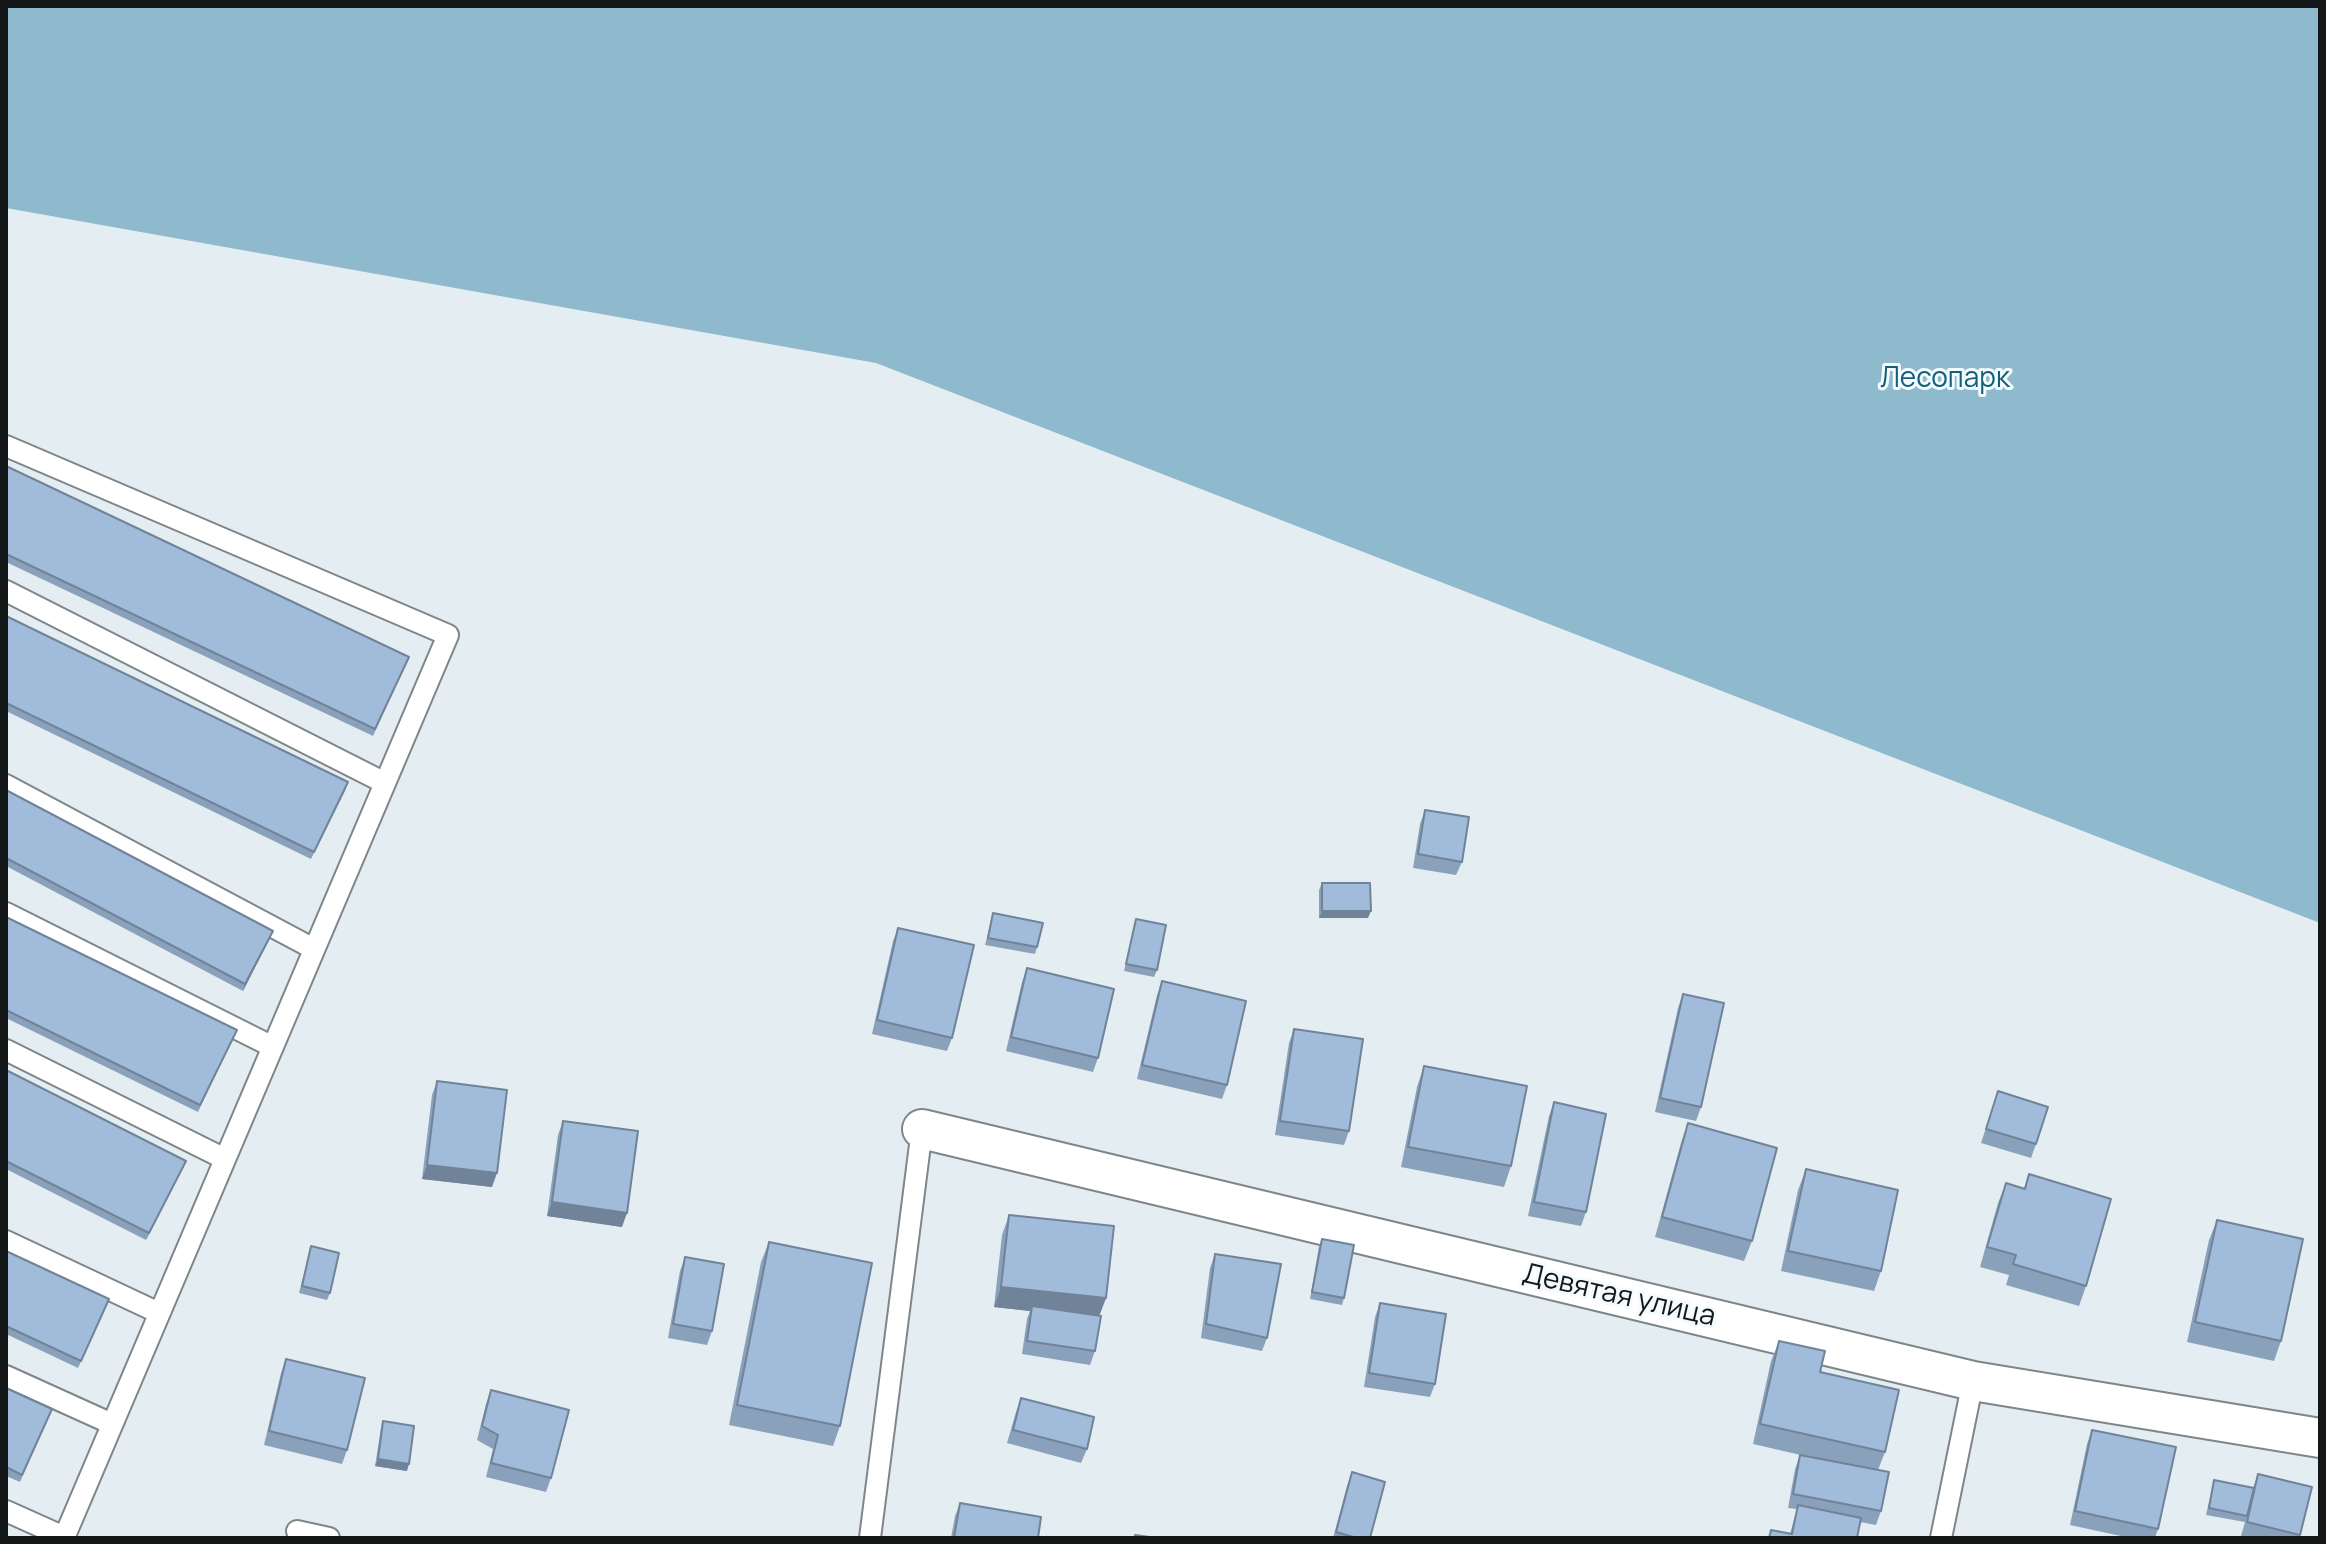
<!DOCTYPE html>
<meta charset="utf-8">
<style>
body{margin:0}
#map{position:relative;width:2326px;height:1544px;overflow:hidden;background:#e4eef2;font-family:Manrope,sans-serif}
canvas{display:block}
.frame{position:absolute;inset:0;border:8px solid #141718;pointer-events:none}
</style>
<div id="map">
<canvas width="2326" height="1544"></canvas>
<div class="frame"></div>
</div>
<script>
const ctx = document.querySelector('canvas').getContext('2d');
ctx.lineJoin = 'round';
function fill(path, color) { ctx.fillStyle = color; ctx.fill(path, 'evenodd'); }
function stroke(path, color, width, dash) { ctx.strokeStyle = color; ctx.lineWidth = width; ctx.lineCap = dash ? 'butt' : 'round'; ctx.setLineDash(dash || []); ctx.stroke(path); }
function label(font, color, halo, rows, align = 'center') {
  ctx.font = font + ' Manrope,sans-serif'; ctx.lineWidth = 6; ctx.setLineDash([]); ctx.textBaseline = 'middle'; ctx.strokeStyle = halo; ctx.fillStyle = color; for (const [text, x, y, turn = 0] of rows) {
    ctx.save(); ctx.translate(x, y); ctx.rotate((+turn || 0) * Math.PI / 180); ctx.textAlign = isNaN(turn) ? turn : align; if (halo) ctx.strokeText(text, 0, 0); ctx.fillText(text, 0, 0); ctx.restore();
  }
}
fill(new Path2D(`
 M6 6H2320V923L876 363 6 208Z`), '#8fb9cd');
const service = new Path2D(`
 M6 446 448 635 64 1538
 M6 591 385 783
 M6 785 314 949
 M6 913 273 1047
 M6 1050 225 1159
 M6 1241 159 1313
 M6 1376 112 1424
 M6 1511 64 1537
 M297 1531 329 1538
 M870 1538 922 1129
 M1941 1538 1973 1381`);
const minor = new Path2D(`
 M922 1129 1973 1381 2320 1438`);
stroke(service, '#7e868a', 24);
stroke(minor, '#7e868a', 42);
stroke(service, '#fff', 20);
stroke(minor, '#fff', 38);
fill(new Path2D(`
 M6 466 409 657 373 736 6 562Z
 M6 616 346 789 311 859 6 711Z
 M6 790 270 938 243 991 6 866Z
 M1425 810 1462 862 1456 875 1413 868 1420 824Z
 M1322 883 1368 918H1319V890Z
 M993 913 1037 947 1035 954 985 945Z
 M6 917 237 1030 198 1112 6 1018Z
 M1136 919 1157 970 1154 977 1124 971Z
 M898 928 952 1038 947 1051 872 1034 893 941Z
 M1027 968 1098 1058 1093 1072 1006 1051 1022 982Z
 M1162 981 1227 1085 1222 1099 1137 1079 1157 995Z
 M1683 994 1701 1107 1696 1121 1655 1112 1678 1008Z
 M1294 1029 1349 1131 1344 1145 1275 1135 1289 1043Z
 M1424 1066 1511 1166 1504 1187 1401 1167 1417 1087Z
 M6 1070 183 1168 146 1240 6 1169Z
 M437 1081 492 1187 422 1179 432 1095Z
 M1998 1091 2036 1144 2031 1158 1981 1143Z
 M1554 1102 1586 1212 1581 1226 1528 1216 1549 1116Z
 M563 1121 622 1227 547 1216 558 1135Z
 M1688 1123 1752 1241 1744 1261 1655 1237 1681 1143Z
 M1806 1169 1881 1271 1874 1291 1781 1271 1798 1190Z
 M2029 1174 2086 1286 2079 1306 2006 1285 2009 1275 1980 1267 1998 1203 2006 1183 2024 1188Z
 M1009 1215 1106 1298 1099 1316 1095 1351 1090 1365 1022 1354 1027 1319 1030 1311 994 1307 1002 1235Z
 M2217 1220 2281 1341 2274 1361 2187 1342 2209 1240Z
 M1322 1239 1344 1298 1342 1305 1310 1299 1319 1246Z
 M769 1242 840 1426 833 1446 729 1425 761 1262Z
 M311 1246 330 1293 327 1300 299 1293Z
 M6 1251 109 1299 78 1368 6 1334Z
 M1215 1254 1267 1338 1262 1351 1201 1338 1210 1268Z
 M685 1257 712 1331 707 1345 668 1338 680 1271Z
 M1380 1303 1435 1384 1430 1397 1364 1387 1375 1317Z
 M1779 1341 1820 1372 1885 1452 1878 1470 1881 1511 1876 1525 1860 1522 1857 1538H1768L1771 1530 1790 1534 1797 1509 1788 1508 1795 1469 1800 1455 1805 1456 1753 1444 1771 1361Z
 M286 1359 347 1450 342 1464 264 1445 281 1373Z
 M6 1388 49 1416 20 1482 6 1476Z
 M491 1390 551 1478 546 1492 486 1477 493 1449 477 1440 486 1404Z
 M1021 1398 1087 1449 1081 1463 1007 1443 1016 1412Z
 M383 1421 407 1471 375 1466 381 1428Z
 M2092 1430 2158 1529 2155 1538H2130L2070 1525 2087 1444Z
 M1352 1472 1370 1538H1333L1347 1486Z
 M2258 1474 2312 1487 2299 1538H2251L2241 1536 2245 1522 2206 1515 2214 1480 2253 1488Z
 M960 1503 1038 1538H951L955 1516Z`), '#8aa1bb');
fill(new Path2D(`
 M1322 911H1371L1368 918H1319Z
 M273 931 270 938 243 991 245 984Z
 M186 1161 183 1168 146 1240 149 1233Z
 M427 1165 497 1173 492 1187 422 1179Z
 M552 1202 627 1213 622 1227 547 1216Z
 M1001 1287 1106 1298 1098 1319 1032 1306 1030 1311 994 1307Z
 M378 1459 409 1464 407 1471 375 1466Z`), '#718399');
const building = new Path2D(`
 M6 466 409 657 375 729 6 554Z
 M6 616 348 782 314 852 6 703Z
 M6 790 273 931 245 984 6 858Z
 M1425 810 1469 817 1462 862 1418 854Z
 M1322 883H1370L1371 911H1322Z
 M993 913 1043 923 1037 947 988 938Z
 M6 917 237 1030 200 1105 6 1010Z
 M1136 919 1166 925 1157 970 1126 964Z
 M898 928 974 945 952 1038 877 1020Z
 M1027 968 1114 989 1098 1058 1011 1037Z
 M1162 981 1246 1001 1227 1085 1142 1065Z
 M1683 994 1724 1003 1701 1107 1660 1098Z
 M1294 1029 1363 1039 1349 1131 1280 1121Z
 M1424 1066 1527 1086 1511 1166 1408 1147Z
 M6 1070 186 1161 149 1233 6 1161Z
 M437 1081 507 1090 497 1173 427 1165Z
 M1998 1091 2048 1107 2036 1144 1986 1129Z
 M1554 1102 1606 1114 1586 1212 1534 1202Z
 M563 1121 638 1131 627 1213 552 1202Z
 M1688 1123 1777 1148 1752 1241 1662 1217Z
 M1806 1169 1898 1190 1881 1271 1788 1251Z
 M2029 1174 2111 1199 2086 1286 2013 1264 2016 1255 1987 1247 2006 1183 2025 1189Z
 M1009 1215 1114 1226 1106 1298 1001 1287Z
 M2217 1220 2303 1239 2281 1341 2195 1322Z
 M1322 1239 1354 1245 1344 1298 1312 1292Z
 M769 1242 872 1263 840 1426 737 1405Z
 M311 1246 339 1253 330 1293 302 1286Z
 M6 1251 109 1299 81 1361 6 1326Z
 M1215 1254 1281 1264 1267 1338 1206 1324Z
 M685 1257 724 1264 712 1331 673 1324Z
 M1380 1303 1446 1314 1435 1384 1369 1373Z
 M1032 1306 1101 1316 1095 1351 1027 1341Z
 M1779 1341 1825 1351 1820 1372 1899 1390 1885 1452 1760 1424Z
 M286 1359 365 1378 347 1450 269 1431Z
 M6 1388 52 1409 22 1475 6 1467Z
 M491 1390 569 1410 551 1478 491 1463 498 1435 482 1426Z
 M1021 1398 1094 1417 1087 1449 1013 1430Z
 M383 1421 414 1426 409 1464 378 1459Z
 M2092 1430 2176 1447 2158 1529 2075 1511Z
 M1800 1455 1889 1472 1881 1511 1793 1494Z
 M1352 1472 1385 1482 1370 1538H1357L1336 1532Z
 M2258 1474 2312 1487 2300 1535 2247 1522Z
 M2214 1480 2254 1488 2247 1516 2209 1508Z
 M960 1503 1041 1517 1038 1538H954Z
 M1798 1505 1861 1518 1857 1538H1769L1771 1530 1792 1534Z
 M1135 1535 1157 1538H1135Z`);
fill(building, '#a1bbda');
stroke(building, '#718399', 2);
label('28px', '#135f7b', '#f3fbfe', [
 ["Лесопарк",1945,379]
]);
label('28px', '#141718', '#f3fbfe', [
 ["Девятая улица",1619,1296,13]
]);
</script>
